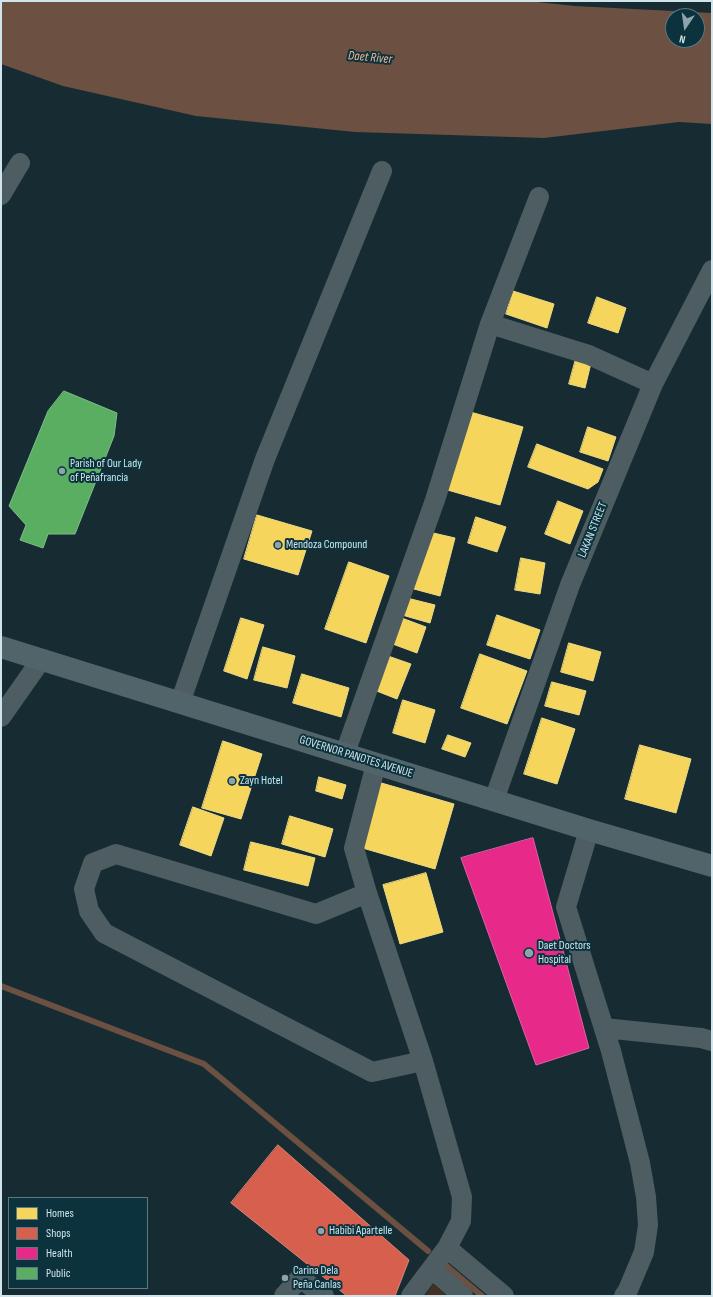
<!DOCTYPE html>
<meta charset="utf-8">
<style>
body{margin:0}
#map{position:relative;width:713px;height:1297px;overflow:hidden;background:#162c32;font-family:"Sofia Sans Condensed",sans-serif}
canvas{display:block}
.frame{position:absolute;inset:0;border:2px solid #d0e4eb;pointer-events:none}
.legend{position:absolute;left:8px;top:1197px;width:140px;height:92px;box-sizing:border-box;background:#0b323d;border:1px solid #5a7983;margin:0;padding:5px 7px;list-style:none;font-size:12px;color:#d0e4eb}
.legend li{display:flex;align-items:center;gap:8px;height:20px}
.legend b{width:20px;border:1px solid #5a7983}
.north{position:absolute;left:665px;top:8px;width:40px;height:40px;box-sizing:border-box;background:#0b323d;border:1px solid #5a7983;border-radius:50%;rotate:193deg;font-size:11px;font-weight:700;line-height:16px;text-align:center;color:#d0e4eb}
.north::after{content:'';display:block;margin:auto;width:14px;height:18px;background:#8fa4aa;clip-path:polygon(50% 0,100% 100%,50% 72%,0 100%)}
</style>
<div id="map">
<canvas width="713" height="1297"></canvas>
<div class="frame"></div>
<ul class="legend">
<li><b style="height:11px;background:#f6d55c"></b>Homes</li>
<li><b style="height:11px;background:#d6604d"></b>Shops</li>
<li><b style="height:11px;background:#e7298a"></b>Health</li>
<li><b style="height:11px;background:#5aae61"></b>Public</li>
</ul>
<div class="north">N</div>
</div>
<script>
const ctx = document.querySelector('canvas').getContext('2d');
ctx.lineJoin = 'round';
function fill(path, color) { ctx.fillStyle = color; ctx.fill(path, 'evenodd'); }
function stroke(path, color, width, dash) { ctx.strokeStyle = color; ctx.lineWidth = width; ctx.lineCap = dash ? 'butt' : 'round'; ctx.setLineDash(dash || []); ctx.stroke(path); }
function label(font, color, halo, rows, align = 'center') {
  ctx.font = font + ' "Sofia Sans Condensed",sans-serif'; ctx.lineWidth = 4; ctx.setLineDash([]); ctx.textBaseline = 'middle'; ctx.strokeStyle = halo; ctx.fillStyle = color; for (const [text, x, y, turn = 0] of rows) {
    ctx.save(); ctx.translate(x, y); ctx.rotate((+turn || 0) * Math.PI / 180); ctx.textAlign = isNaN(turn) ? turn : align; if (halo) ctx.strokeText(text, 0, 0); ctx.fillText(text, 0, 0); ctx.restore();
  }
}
fill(new Path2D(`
 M433 1284 447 1296H425Z`), '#453024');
fill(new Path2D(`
 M1 1H527L575 6 712 13V124L679 122 544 138 355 132 196 116 63 86 1 64ZM673 16H697V40H673Z`), '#6c5041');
const homes = new Path2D(`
 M513 291 554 304 547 328 506 314Z
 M597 297 626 308 618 333 588 323Z
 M577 355 592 359 585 388 569 384Z
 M467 411 523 427 500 505 444 489Z
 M588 427 616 437 608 461 580 452Z
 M537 444 603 469 598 482 588 489 528 467Z
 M558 501 583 511 570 544 545 534Z
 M257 515 312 531 298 575 244 559Z
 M476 517 506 527 497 552 468 543Z
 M429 532 455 538 440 596 414 589Z
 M521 558 545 563 540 594 515 590Z
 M349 562 389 576 366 643 325 629Z
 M407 598 435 605 430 623 402 615Z
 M497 615 540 630 530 659 487 645Z
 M399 617 426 627 417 653 390 643Z
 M241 618 264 625 247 679 224 671Z
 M569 643 601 652 593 681 561 672Z
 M263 647 295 656 287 688 254 680Z
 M480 654 527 671 507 724 461 708Z
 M388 656 411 664 397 699 374 690Z
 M302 674 349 688 341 717 293 703Z
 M552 682 586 691 579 715 545 706Z
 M403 700 435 710 425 743 393 733Z
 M542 718 575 729 557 784 524 774Z
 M448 735 471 743 465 757 442 749Z
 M223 741 262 754 241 819 202 808Z
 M640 745 691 759 676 813 625 799Z
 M319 777 346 785 342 799 316 791Z
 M378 782 454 804 435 869 359 847Z
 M193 807 224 818 211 856 180 845Z
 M290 816 333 829 325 857 282 844Z
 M251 842 315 858 308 886 244 870Z
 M426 873 443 932 400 944 383 885Z`);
fill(homes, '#f6d55c');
stroke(homes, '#ebda87', 1);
const shops = new Path2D(`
 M278 1145 409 1260 395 1296H347L231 1203Z`);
fill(shops, '#d6604d');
stroke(shops, '#d4887c', 1);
const health = new Path2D(`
 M533 838 589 1048 536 1065 461 858Z`);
fill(health, '#e7298a');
stroke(health, '#e061a7', 1);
const public = new Path2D(`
 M64 391 117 413 114 436 75 534H48L43 548 20 540 26 525 9 506 48 411Z`);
fill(public, '#5aae61');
stroke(public, '#7dbe8a', 1);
stroke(new Path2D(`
 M1 986 204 1064 428 1251
 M443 1263 482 1296`), '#6c5041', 6);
stroke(new Path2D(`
 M1 195 20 163
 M490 324 589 355 653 384
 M180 703 265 459 382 171
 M1 717 41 660
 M345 753 435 500 490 324 539 197
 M376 764 354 848 367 893 423 1061 462 1197 461 1221 447 1248 411 1296
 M494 800 570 585 653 384 712 270
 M589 830 566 907 611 1051 630 1124 640 1163 646 1197 648 1225 644 1252 628 1290 624 1296
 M367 893 316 914 116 854 93 863 84 889 89 911 104 933 372 1072 423 1061
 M604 1028 701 1038 712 1041
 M447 1248 504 1296
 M432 1269 463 1296
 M284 1296 300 1278 324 1296`), '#4e5d61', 20);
stroke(new Path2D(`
 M1 647 589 830 712 866`), '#51646a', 22);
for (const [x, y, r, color] of [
 [62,471,4,"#8fa4aa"],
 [278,545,4,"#8fa4aa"],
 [232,781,4,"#8fa4aa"],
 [529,953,5,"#8fa4aa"],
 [321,1231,4,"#8fa4aa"],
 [285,1278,4,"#8fa4aa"]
]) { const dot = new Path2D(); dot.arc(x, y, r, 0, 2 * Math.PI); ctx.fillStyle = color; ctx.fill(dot); stroke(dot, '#0b323d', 1.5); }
label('12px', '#d0e4eb', '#0b323d', [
 ["Parish of Our Lady",70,464],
 ["of Peñafrancia",70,478],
 ["Mendoza Compound",286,545],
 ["Zayn Hotel",240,781],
 ["Daet Doctors",538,946],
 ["Hospital",538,960],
 ["Habibi Apartelle",329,1231],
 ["Carina Dela",293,1271],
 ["Peña Canlas",293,1285]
], 'left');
label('12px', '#d0e4eb', '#0b323d', [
 ["LAKAN STREET",593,530,-68],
 ["GOVERNOR PANOTES AVENUE",356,757,17]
]);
label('italic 13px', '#f4b999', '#0b323d', [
 ["Daet River",370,58,5]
]);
</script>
